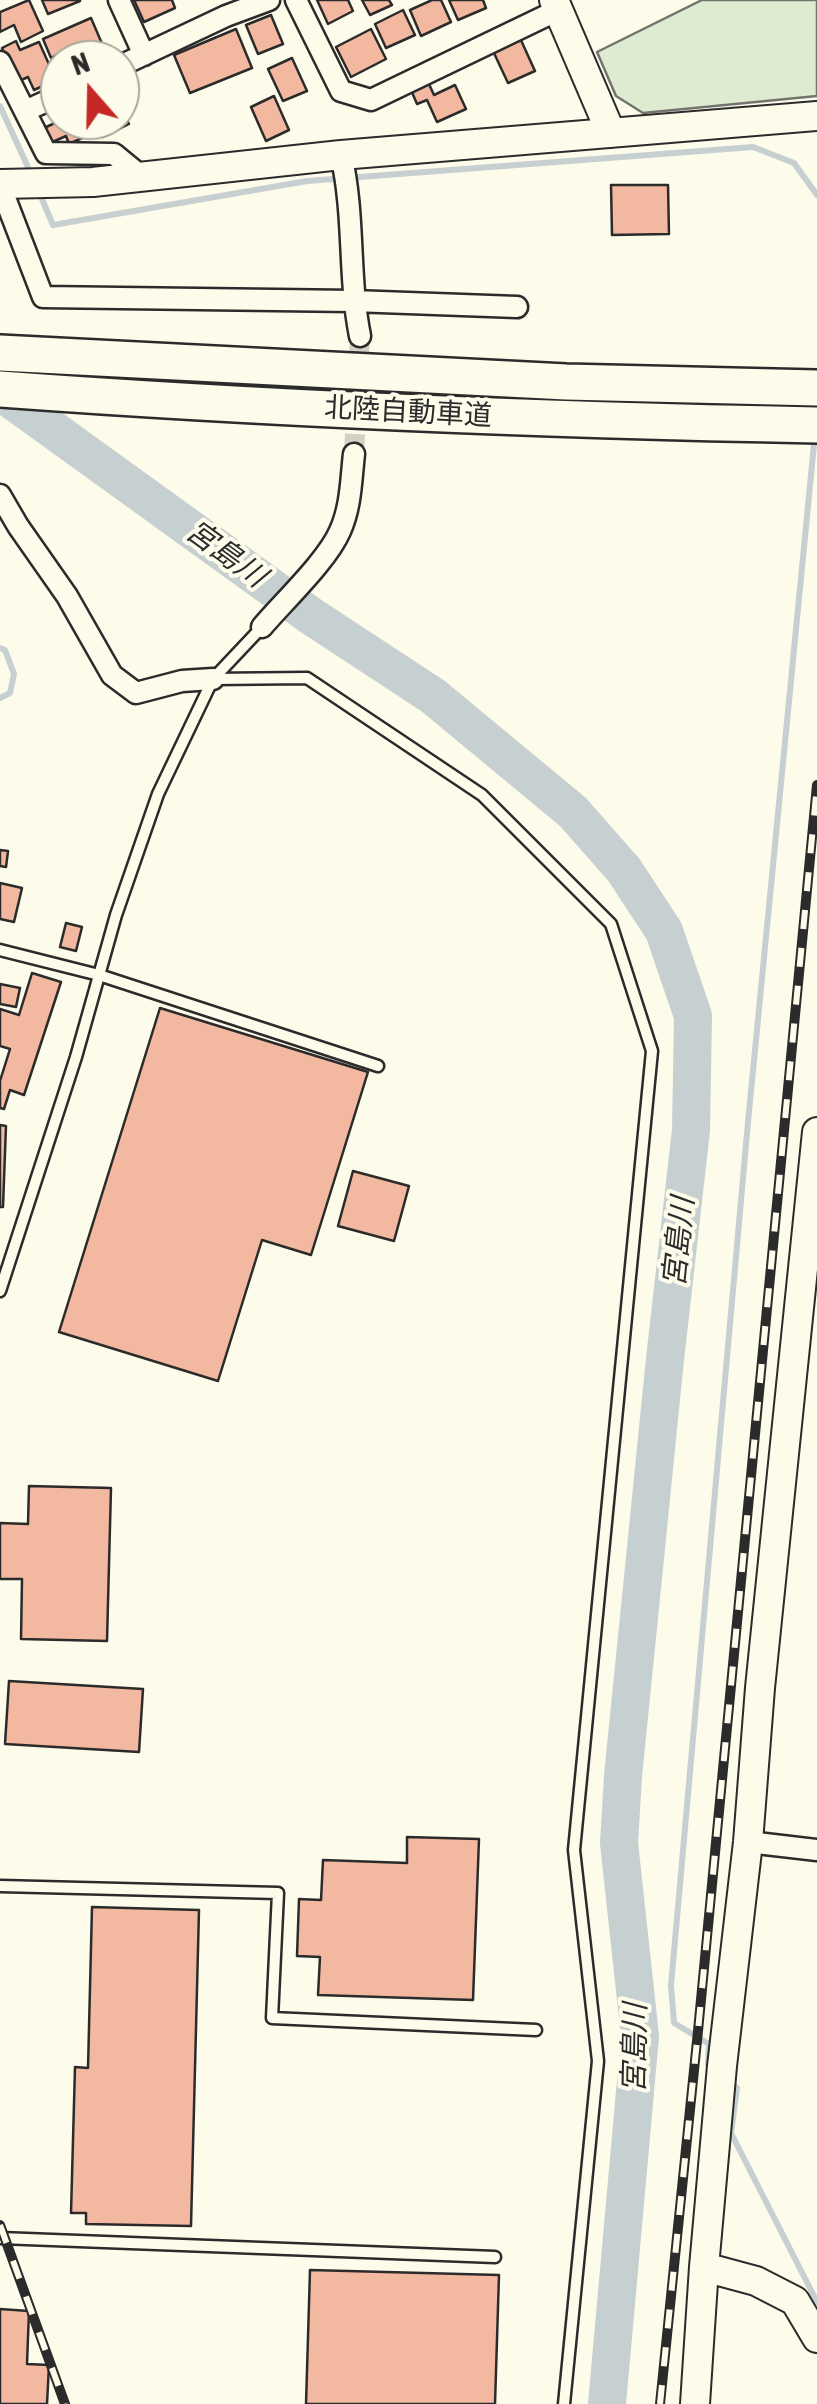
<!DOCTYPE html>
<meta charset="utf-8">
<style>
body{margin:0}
#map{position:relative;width:817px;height:2404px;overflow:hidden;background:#fdfbea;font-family:"Asap Condensed",sans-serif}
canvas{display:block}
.north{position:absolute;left:40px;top:40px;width:100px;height:100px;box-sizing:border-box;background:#fdfbea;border:2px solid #a9a89e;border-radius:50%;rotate:340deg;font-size:28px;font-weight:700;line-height:40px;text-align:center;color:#2b2b2b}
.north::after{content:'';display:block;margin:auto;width:35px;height:45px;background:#c62828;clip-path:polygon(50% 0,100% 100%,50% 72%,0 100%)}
</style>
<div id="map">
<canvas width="817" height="2404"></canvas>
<div class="north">N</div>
</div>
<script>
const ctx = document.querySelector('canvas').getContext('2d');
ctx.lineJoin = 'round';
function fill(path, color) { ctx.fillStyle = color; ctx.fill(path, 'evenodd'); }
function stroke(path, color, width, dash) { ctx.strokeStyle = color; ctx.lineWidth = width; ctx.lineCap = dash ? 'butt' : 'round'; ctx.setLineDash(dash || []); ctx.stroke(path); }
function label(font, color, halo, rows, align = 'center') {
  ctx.font = font + ' "Asap Condensed","Noto Sans JP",sans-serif'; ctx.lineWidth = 8; ctx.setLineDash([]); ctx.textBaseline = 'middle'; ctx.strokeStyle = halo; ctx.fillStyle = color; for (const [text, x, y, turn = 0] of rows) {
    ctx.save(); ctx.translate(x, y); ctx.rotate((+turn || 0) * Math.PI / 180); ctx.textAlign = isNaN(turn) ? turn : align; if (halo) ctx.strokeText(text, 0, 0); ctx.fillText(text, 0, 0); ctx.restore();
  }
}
const green = new Path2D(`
 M702 0H817V96L643 113 616 96 597 52Z`);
fill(green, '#deebd1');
stroke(green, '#74746e', 2.5);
stroke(new Path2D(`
 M0 106 32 176
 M39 192 53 225 307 181 753 147 794 163 817 195
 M0 648 5 650 14 674 10 693 0 698
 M713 2069 708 2065 709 2044 674 2023 671 1985 748 1122 815 434
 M730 2082 737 2088 731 2133 817 2302`), '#c7d0d0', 6);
stroke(new Path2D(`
 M9 398 311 616 433 696 573 812 624 870 664 931 693 1016 691 1130 665 1359 623 1776 619 1843 640 2036 607 2404`), '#c7d0d0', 38);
const building = new Path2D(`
 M29 0 43 31 21 42 14 25 0 32V12Z
 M42 0H80V1L48 14Z
 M134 0H172L175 8 144 22Z
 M317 0H348L353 11 328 24Z
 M362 0H389L392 5 370 15Z
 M432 0H441L451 22 421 36 410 10Z
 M449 0H483L486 8 458 20Z
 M403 10 415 35 386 48 375 24Z
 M271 15 283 44 258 54 246 25Z
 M91 18 103 46 70 60H67L64 52 51 58 43 39Z
 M236 29 252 68 190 93 174 55Z
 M371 29 386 59 351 77 336 47Z
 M520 38 535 71 508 83 493 51Z
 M16 41 20 50 39 42 56 80 34 90 28 77 17 82 2 48Z
 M292 58 307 91 283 101 268 69Z
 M428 82 434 95 455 85 466 109 437 122 427 100 417 104 411 90Z
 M274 96 289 130 266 141 251 107Z
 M120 107 129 124 103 137 95 120H120Z
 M60 108V120H87L93 133 69 144 66 136 48 144 42 129 57 122 52 111Z
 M611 185H668L669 234 612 235Z
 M0 850 8 851 6 867 0 866Z
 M0 883 22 888 14 922 0 919Z
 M66 923 82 927 76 951 60 947Z
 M32 973 61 982 24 1095 10 1090 4 1109 0 1108V1081L10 1049 0 1046V1009L19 1015Z
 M0 984 20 988 16 1007 0 1004Z
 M160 1008 368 1072 311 1255 262 1240 218 1381 59 1332Z
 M0 1125 6 1126 3 1207H0Z
 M353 1171 409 1186 394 1241 338 1226Z
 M29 1486 111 1488 107 1641 21 1639 22 1579H0V1523L28 1524Z
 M9 1681 143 1689 139 1752 5 1744Z
 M407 1837 479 1839 473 2000 318 1995 320 1957 297 1956 299 1899 321 1900 323 1860 407 1863Z
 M92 1907 199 1910 191 2226 86 2224V2213H71L75 2067 88 2068Z
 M310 2270 499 2275 495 2404H306Z
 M0 2309 29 2311 27 2364 49 2365 47 2404H0Z`);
fill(building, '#f2b8a0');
stroke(building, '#2b2b2b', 2.5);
stroke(new Path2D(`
 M354 454 360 336`), '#d3d1c4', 20, [20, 10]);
const lane = new Path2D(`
 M213 679 307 678 482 795 611 924 652 1051 574 1850 598 2061 564 2404
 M0 950 99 975 378 1066
 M0 1291 76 1057 116 915 158 794 213 679 262 627
 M0 1886 278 1893 272 2018 536 2030
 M0 2238 495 2257`);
const street = new Path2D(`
 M119 0 144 55
 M296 0 341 91 371 100 558 10
 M0 62 46 153 114 154 142 177
 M120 66 226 16 269 0
 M25 111 60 95
 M341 155C355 214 348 276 360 336
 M0 185 43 297 353 301 517 307
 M0 495 18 526 67 596 112 675 136 693 182 681 213 679
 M262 627C284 601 327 561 340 531 351 507 351 480 354 454
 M748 1842 817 1850`);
const secondary = new Path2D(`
 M554 0 611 133
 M0 184 93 182 341 155 817 116
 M704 2267 756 2281 795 2301 817 2338
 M695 2404 704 2267 722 2066 748 1842 760 1688 817 1132`);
const highway = new Path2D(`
 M0 353 566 382 817 388
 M0 389C272 409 545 420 817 425`);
stroke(lane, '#2b2b2b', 15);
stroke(street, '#2b2b2b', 25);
stroke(secondary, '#2b2b2b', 32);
stroke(highway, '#2b2b2b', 40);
stroke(lane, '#fdfbea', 10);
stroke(street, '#fdfbea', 20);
stroke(secondary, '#fdfbea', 28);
stroke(highway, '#fdfbea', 35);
const rail = new Path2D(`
 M0 2225 65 2404
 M660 2404 698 2031 817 785`);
stroke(rail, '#2b2b2b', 10);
stroke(rail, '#fdfbea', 6, [19]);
label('28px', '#2b2b2b', '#fdfbea', [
 ["北陸自動車道",408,412,3]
]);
label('italic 30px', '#2b2b2b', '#fdfbea', [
 ["宮島川",226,554,36],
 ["宮島川",679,1242,-84],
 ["宮島川",635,2048,-89]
]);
</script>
